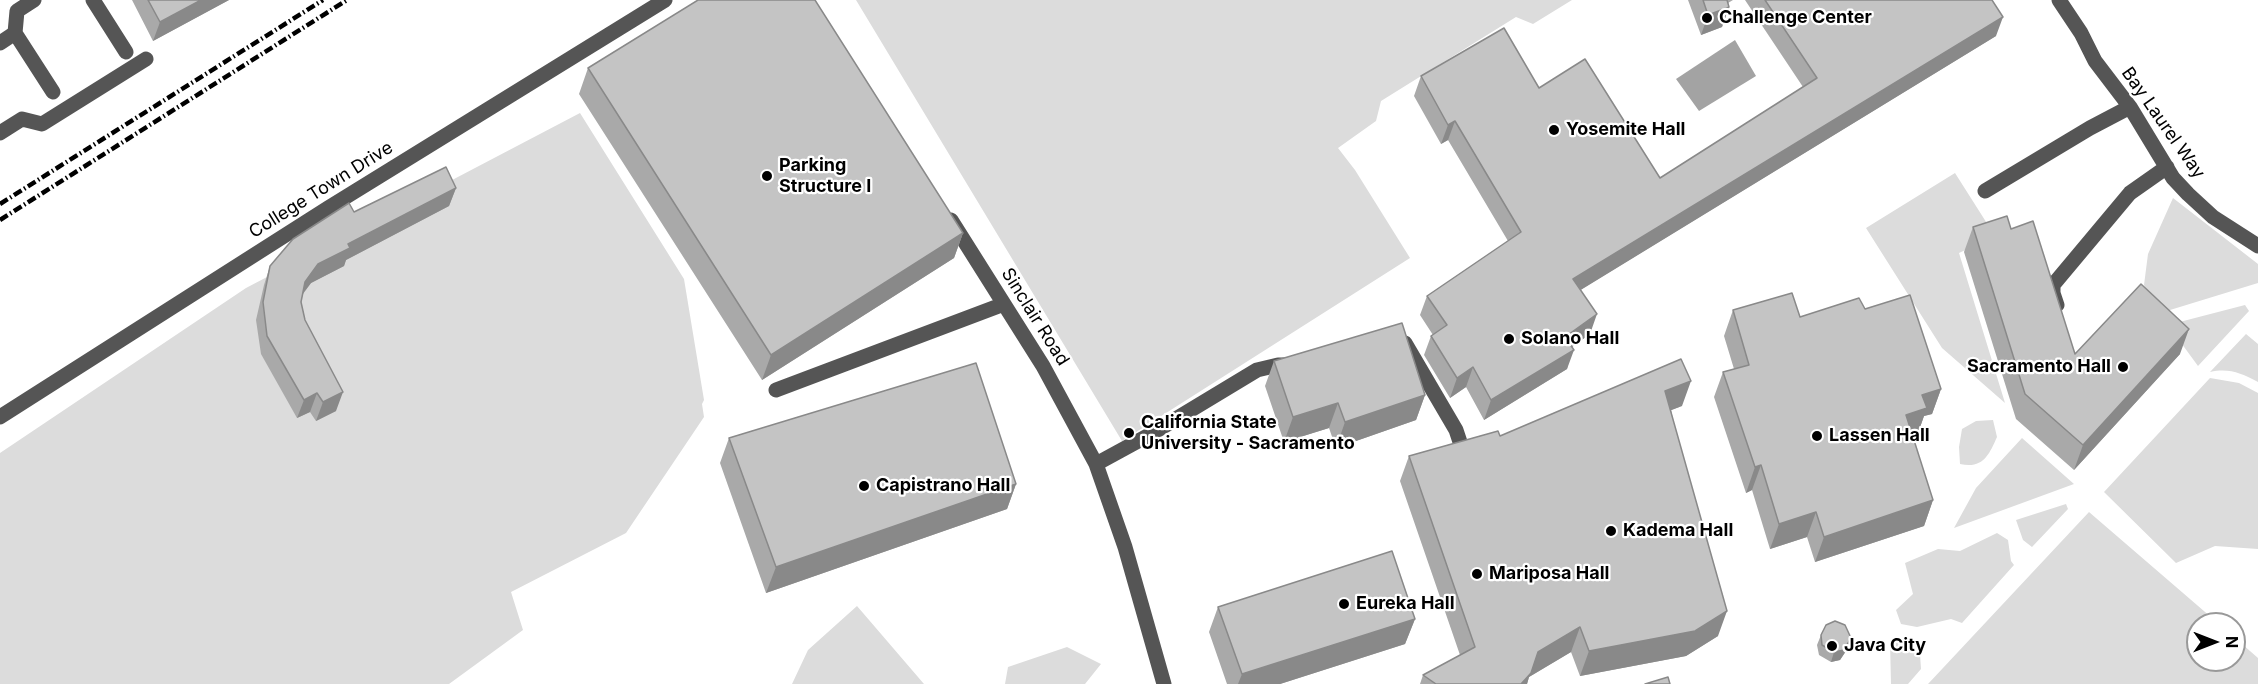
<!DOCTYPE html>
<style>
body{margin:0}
#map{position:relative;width:2258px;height:684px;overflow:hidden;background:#fff;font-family:Inter,sans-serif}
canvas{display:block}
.north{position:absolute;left:2186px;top:612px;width:60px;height:60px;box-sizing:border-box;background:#fff;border:2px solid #999;border-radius:50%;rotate:90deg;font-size:16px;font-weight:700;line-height:24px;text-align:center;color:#000}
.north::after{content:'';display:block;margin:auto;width:21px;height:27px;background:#000;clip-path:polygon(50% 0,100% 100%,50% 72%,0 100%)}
</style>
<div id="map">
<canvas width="2258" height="684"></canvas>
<div class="north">N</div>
</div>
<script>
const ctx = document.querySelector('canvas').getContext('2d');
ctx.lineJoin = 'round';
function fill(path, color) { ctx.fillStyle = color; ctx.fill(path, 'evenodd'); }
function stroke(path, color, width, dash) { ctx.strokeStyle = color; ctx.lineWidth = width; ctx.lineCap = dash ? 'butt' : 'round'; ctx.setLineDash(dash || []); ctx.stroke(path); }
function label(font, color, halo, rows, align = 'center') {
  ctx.font = font + ' Inter,sans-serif'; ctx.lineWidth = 4.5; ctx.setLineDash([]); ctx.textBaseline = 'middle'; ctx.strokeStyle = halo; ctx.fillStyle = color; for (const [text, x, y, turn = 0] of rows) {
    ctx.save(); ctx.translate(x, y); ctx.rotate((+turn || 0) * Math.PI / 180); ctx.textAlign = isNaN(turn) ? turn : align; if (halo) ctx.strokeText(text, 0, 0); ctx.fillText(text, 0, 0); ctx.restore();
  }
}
fill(new Path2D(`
 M856 0H1572L1533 24 1516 17 1381 101 1376 121 1338 148 1355 170 1410 258 1122 441Z
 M580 113 684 279 704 400 702 404 704 417 626 533 511 592 523 630 449 684H0V453L246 288Z
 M1955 173 1995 236 1959 253 2005 403 1942 348 1866 228Z
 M2173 198 2258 264V283L2157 314 2144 285 2148 254Z
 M2245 305 2249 311 2198 366 2168 325Z
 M2246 334 2258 344V382C2241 373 2229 368 2210 372Z
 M2210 378 2239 383 2258 393V549L2215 546 2176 563 2104 492Z
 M1993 420 1997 437C1989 455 1983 469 1960 464L1959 447 1962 429 1976 421Z
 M2022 438 2074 484 1954 528 1976 488Z
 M2066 504 2068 509 2032 547 2023 540 2016 520Z
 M2089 512 2219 624H2198V660H2234V637L2258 658V684H1928Z
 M1997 533 2008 540 2011 561 2014 565 1962 623 1951 619 1917 627 1901 624 1896 610 1913 594 1905 563 1938 549 1960 551Z
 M857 606 924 684H792L808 650Z
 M1890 641 1907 645 1920 654 1921 669 1908 684H1891Z
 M1067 647 1101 664 1085 684H1005L1008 667Z`), '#dcdcdc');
fill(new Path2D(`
 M1735 40 1756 76 1699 111 1676 79Z`), '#a3a3a3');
stroke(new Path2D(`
 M34 0 17 11 15 33 53 92
 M93 0 126 52
 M2059 0 2081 33 2095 61 2130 107 2173 178 2188 194 2213 217 2258 246
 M0 43 15 33
 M0 133 22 119 42 124 146 59
 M1985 191 2090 128 2130 107
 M951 220 1043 366 1096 464 1125 547 1164 684
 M2057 305 2053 293V285L2130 193 2167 167
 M1405 343 1456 430 1462 448
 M776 390 1004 304
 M0 417 328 208 665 0
 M1096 464 1151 434 1257 370 1278 365H1291`), '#555', 15);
stroke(new Path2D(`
 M0 204 323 0
 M0 220 347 0`), '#000', 4.5, [9, 3, 1.5, 3]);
fill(new Path2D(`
 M132 0H229L153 41Z
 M1688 0H1733L1728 3 1729 7 1722 27 1701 35Z
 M1745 0H1992L1996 36 1580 290 1590 334 1572 347 1567 369 1484 420 1466 387 1450 398 1424 355 1431 336 1433 335 1420 315 1427 296 1508 241 1448 140 1441 144 1414 96 1421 76 1539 88 1660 178 1803 87Z
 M588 68 963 233 954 258 762 380 579 94Z
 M456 188 449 206 346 260 344 266 311 283 303 294 301 302 305 320 336 411 316 421 310 412 297 418 261 354 256 320 264 285 270 266 354 212Z
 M1973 227 2011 229 2075 354H2180L2074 470 2016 419 1964 252Z
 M1865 309 1941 389 1932 414 1924 416 1918 433 1912 435 1933 500 1924 526 1815 562 1807 537 1770 549 1752 490 1746 493 1714 397 1723 372 1734 369 1724 336 1733 310 1800 317Z
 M1274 361 1425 395 1416 420 1336 448 1329 428 1284 442 1265 386Z
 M1682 406 1671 410 1718 636 1686 656 1580 676 1571 652 1529 677 1527 684H1420L1423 675 1460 655 1400 481 1409 456Z
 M729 438 1016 484 1007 509 766 593 720 463Z
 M1218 607 1415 619 1405 644 1280 684H1227L1209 632Z
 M1821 635 1851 638 1848 648 1840 660 1831 662 1819 655 1817 645Z`), '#a9a9a9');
fill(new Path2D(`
 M201 0H229L153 41 160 22Z
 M1729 7 1722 27 1701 35 1708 15Z
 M2003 17 1996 36 1566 299 1573 279Z
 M1455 121 1448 140 1441 144 1448 125Z
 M456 188 449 206 346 260 344 266 311 283 298 300 305 282 318 264 348 244Z
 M963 233 954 258 762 380 771 355Z
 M1597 314 1590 334 1558 357 1565 337Z
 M2189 329 2180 354 2074 470 2083 445Z
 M1574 350 1567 369 1484 420 1491 400Z
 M1473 367 1466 387 1450 398 1457 378Z
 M1691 381 1682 406 1656 416 1665 391Z
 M1941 389 1932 414 1924 416 1918 433 1897 440 1906 415 1922 395Z
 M343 392 336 411 316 421 323 402Z
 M317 393 310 412 297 418 304 400Z
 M1425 395 1416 420 1336 448 1345 422Z
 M1338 403 1329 428 1284 442 1293 417Z
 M1761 465 1752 490 1746 493 1755 467Z
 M1016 484 1007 509 766 593 776 567Z
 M1933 500 1924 526 1815 562 1824 537Z
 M1816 512 1807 537 1770 549 1779 524Z
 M1727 611 1718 636 1686 656 1580 676 1589 651Z
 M1415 619 1405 644 1280 684H1238L1242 674Z
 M1580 627 1571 652 1529 677 1527 684H1521L1538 652Z
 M1851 638 1848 648 1840 660 1831 662 1834 652Z`), '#898989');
const building = new Path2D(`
 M148 0H201L160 22Z
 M698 0H815L963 233 771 355 588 68Z
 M1703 0H1727L1729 7 1708 15Z
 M1765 0H1992L2003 17 1573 279 1597 314 1565 337 1574 350 1491 400 1473 367 1457 378 1431 336 1447 325 1427 296 1521 232 1455 121 1448 125 1421 76 1504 28 1539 88 1585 59 1660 178 1817 78Z
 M446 167 456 188 348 244 350 248 318 264 305 282 301 302 305 320 343 392 323 402 317 393 304 400 267 336 263 302 270 266 293 239 349 203 354 212Z
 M2007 216 2011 229 2033 221 2075 354 2141 284 2189 329 2083 445 2025 394 1973 227Z
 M1792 293 1800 317 1859 298 1865 309 1910 295 1941 389 1922 395 1927 408 1906 415 1933 500 1824 537 1816 512 1779 524 1761 465 1755 467 1723 372 1749 365 1733 310Z
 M1402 323 1425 395 1345 422 1338 403 1293 417 1274 361Z
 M1681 359 1691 381 1665 391 1727 611 1695 631 1589 651 1580 627 1538 652 1531 673 1521 684H1436L1423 675 1475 647 1409 456 1498 431 1500 436Z
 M976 363 1016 484 776 567 729 438Z
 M1392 551 1415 619 1242 674 1218 607Z
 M1835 621 1845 625 1851 638 1844 650 1834 652 1822 645 1821 635 1826 625Z
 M1668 677 1670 684H1645Z`);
fill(building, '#c4c4c4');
stroke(building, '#898989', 1.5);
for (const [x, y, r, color] of [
 [1707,18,6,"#000"],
 [1554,130,6,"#000"],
 [767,176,6,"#000"],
 [1509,339,6,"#000"],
 [2123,367,6,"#000"],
 [1129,433,6,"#000"],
 [1817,436,6,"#000"],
 [864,486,6,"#000"],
 [1611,531,6,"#000"],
 [1477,574,6,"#000"],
 [1344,604,6,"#000"],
 [1832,646,6,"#000"]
]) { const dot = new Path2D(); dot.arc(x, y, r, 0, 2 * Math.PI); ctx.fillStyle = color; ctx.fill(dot); stroke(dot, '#fff', 2); }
label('bold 18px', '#000', '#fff', [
 ["Challenge Center",1719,18],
 ["Yosemite Hall",1566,130],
 ["Parking",779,166],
 ["Structure I",779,187],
 ["Solano Hall",1521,339],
 ["Sacramento Hall",2111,367,"right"],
 ["California State",1141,423],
 ["University - Sacramento",1141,444],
 ["Lassen Hall",1829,436],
 ["Capistrano Hall",876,486],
 ["Kadema Hall",1623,531],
 ["Mariposa Hall",1489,574],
 ["Eureka Hall",1356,604],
 ["Java City",1844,646]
], 'left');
label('18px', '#000', '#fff', [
 ["Bay Laurel Way",2163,123,55],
 ["College Town Drive",321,190,-32],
 ["Sinclair Road",1035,317,58]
]);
</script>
